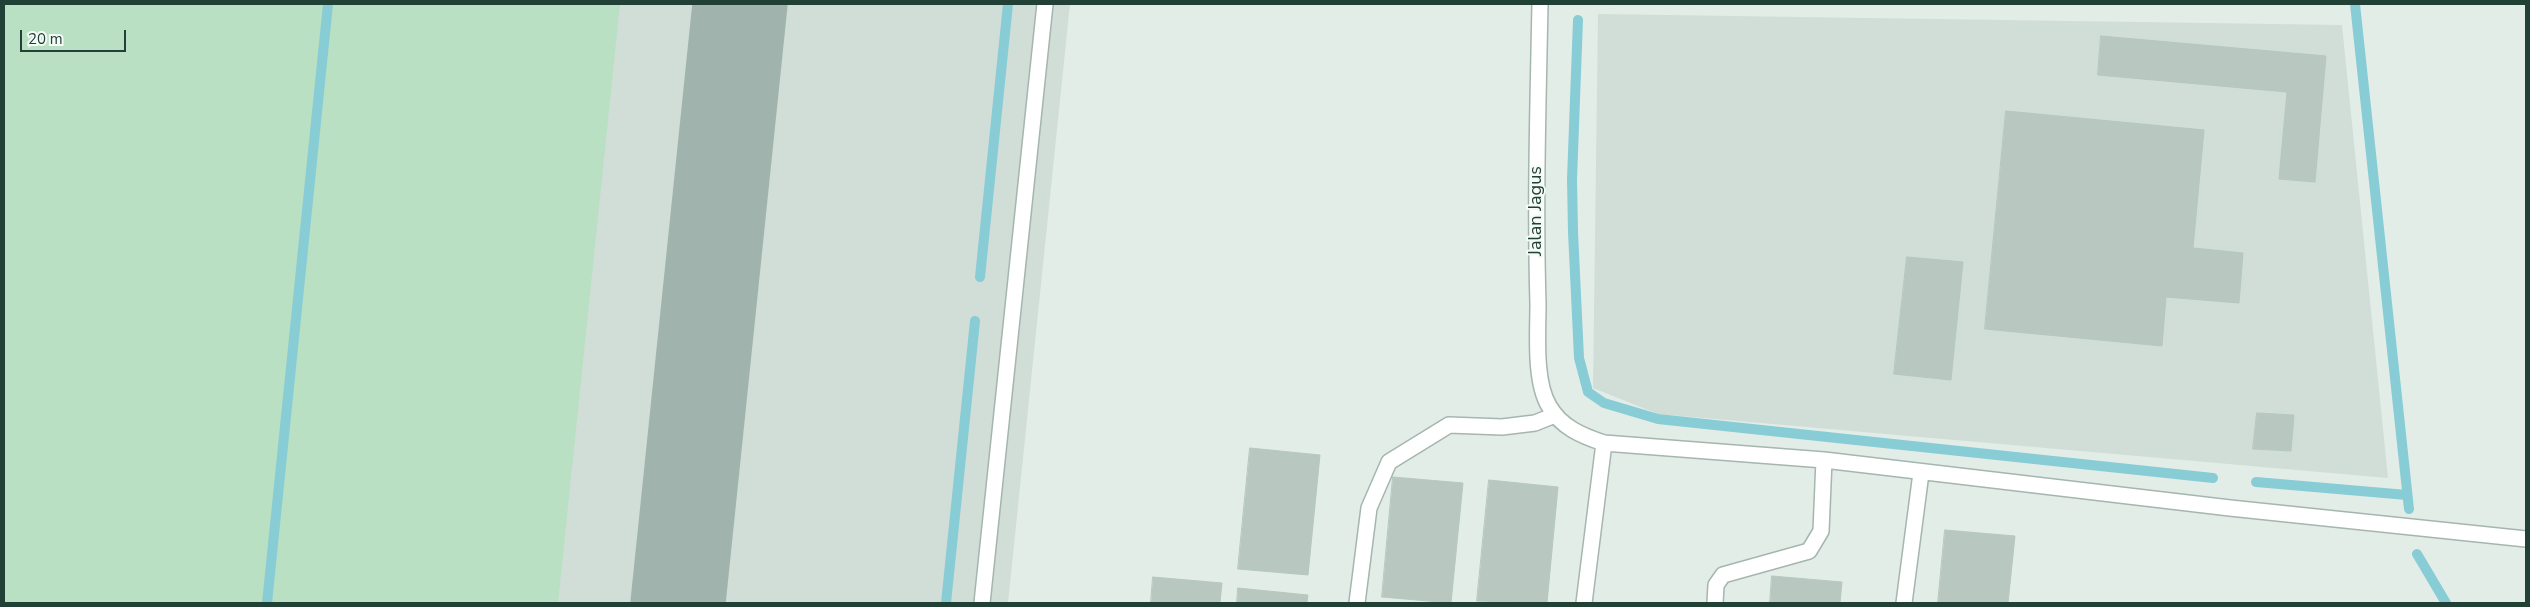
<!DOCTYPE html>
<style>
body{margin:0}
#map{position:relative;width:2530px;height:607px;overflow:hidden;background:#e3ede8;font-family:"Nunito Sans",sans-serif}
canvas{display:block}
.frame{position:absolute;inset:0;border:5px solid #214036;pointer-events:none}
.scale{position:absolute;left:20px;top:30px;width:106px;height:22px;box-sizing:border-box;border:2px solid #214036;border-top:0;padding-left:6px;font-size:15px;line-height:18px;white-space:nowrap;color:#214036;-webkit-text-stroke:4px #f4faf6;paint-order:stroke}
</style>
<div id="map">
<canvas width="2530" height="607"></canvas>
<div class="frame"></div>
<div class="scale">20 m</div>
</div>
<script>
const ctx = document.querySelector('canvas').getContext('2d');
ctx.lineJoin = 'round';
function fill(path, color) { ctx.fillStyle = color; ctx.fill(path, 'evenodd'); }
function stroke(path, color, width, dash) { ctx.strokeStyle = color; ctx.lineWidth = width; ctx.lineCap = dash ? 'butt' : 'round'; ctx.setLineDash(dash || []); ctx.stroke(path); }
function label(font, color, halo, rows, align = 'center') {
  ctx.font = font + ' "Nunito Sans",sans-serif'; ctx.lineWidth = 4; ctx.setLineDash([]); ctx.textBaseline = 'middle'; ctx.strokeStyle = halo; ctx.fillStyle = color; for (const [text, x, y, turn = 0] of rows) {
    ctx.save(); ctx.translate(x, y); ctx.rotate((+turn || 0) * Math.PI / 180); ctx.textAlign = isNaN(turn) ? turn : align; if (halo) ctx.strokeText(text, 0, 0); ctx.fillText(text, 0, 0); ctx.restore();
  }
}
fill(new Path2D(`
 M4 4H1070L1008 603H4Z
 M1598 14 2342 25 2388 478 1658 414 1593 388Z`), '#d1ddd7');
fill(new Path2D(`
 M4 4H620L558 603H4Z`), '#bae0c3');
stroke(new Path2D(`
 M2355 4 2409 509
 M1578 20 1572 179 1573 232 1579 358 1588 392 1604 403 1658 419 2213 478
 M980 277 1008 4
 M2256 482 2407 495
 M2417 554 2446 603
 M267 603 328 4
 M946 603 975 321`), '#88ccd5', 10);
stroke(new Path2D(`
 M678 603 740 4`), '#a0b4ad', 95);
const building = new Path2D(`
 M2101 36 2326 56 2315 182 2279 179 2287 92 2098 75Z
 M2006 111 2204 130 2193 248 2243 253 2239 303 2166 297 2162 346 1985 329Z
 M1907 257 1963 262 1951 380 1894 374Z
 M2257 413 2294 415 2291 451 2253 449Z
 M1250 448 1320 455 1308 575 1238 569Z
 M1393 477 1463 483 1451 603 1382 597Z
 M1489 480 1558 487 1547 603 1477 601Z
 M1945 530 2015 536 2008 603H1938Z
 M1772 576 1842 582 1840 603H1770Z
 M1153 577 1222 583 1220 603H1151Z
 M1238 588 1308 595 1307 603H1237Z`);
fill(building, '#b8c8c1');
stroke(building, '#b5c8bf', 1);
const minor = new Path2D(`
 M1540 4C1538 104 1535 204 1538 304 1538 333 1534 381 1549 406 1561 427 1582 436 1604 443L1824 460 2230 508 2526 539
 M982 603 1045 4
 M1357 603 1369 508 1389 462 1449 425 1502 427 1535 423 1555 415
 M1584 603 1604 443
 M1715 603 1716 585 1723 575 1809 551 1821 531 1824 460
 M1904 603 1921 473`);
stroke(minor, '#a5b6af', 18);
stroke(minor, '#fff', 15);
label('18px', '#214036', '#f4faf6', [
 ["Jalan Jagus",1537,211,-90]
]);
</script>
